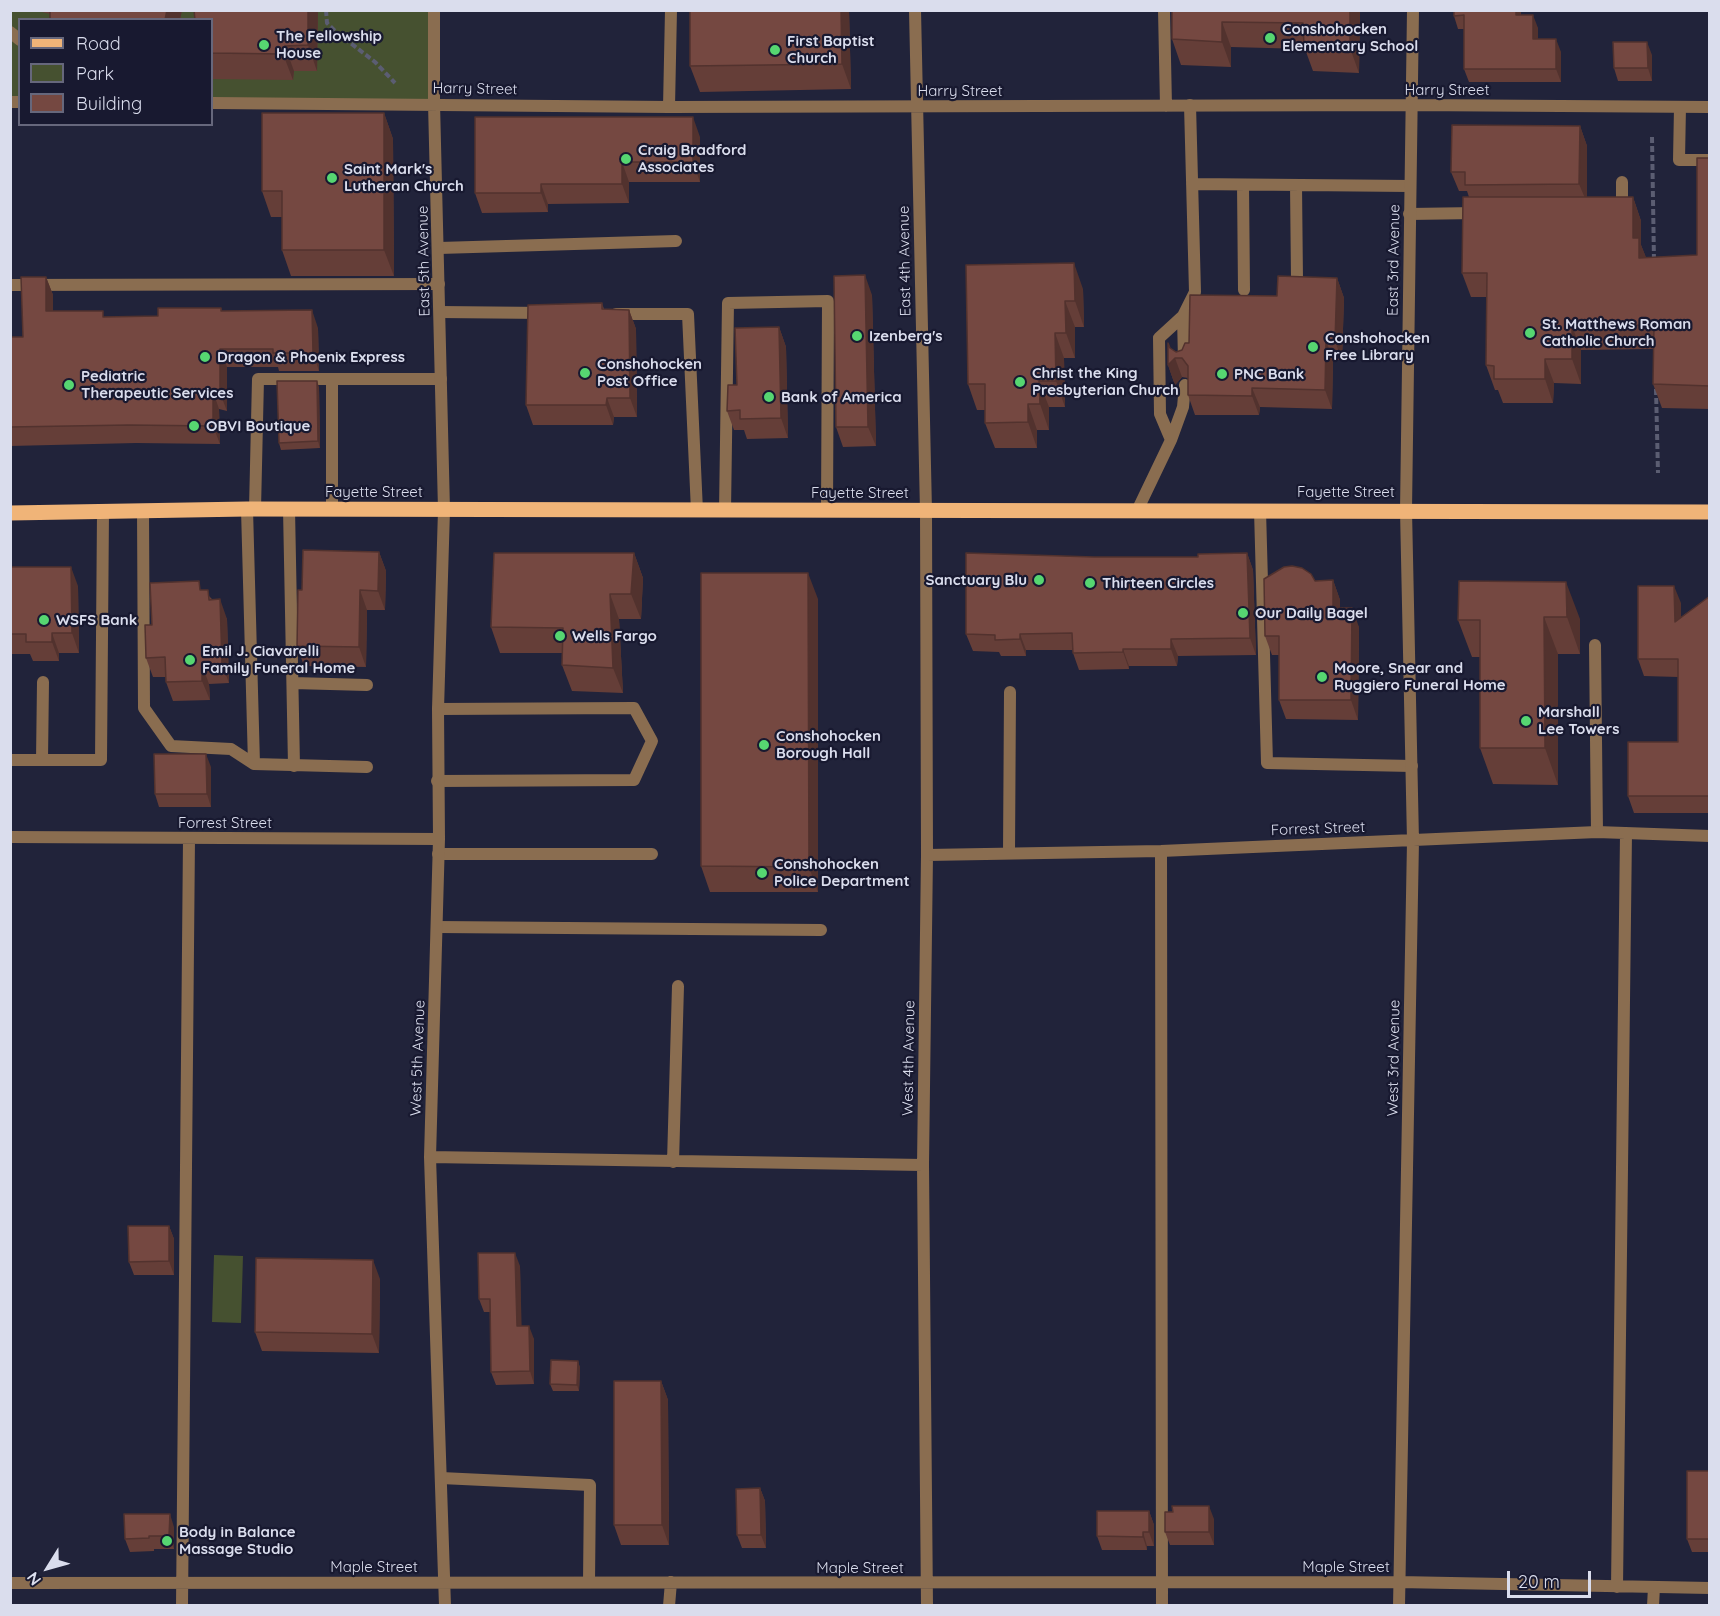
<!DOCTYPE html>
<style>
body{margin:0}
#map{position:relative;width:1720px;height:1616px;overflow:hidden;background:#21233a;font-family:Quicksand,sans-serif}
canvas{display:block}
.frame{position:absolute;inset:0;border:12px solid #dadded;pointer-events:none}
.legend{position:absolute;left:18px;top:18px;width:195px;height:108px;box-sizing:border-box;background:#181930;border:2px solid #66677c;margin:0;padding:8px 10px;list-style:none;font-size:18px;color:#dadded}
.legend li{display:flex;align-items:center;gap:12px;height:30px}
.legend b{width:30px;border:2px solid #66677c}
.north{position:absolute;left:18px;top:1538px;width:60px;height:60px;-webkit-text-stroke:4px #181930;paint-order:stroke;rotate:233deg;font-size:16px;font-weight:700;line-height:24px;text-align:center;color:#dadded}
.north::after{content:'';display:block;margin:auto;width:21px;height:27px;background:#dadded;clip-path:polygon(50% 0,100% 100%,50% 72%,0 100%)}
.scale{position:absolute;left:1507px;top:1571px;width:84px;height:27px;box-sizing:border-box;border:3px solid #dadded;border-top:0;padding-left:8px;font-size:18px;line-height:21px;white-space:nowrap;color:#dadded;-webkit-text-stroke:4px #181930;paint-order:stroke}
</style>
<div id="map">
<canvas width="1720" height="1616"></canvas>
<div class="frame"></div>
<ul class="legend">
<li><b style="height:8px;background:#f0b478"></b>Road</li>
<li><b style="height:16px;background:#465130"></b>Park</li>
<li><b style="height:16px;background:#754841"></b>Building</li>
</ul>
<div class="north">N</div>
<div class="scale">20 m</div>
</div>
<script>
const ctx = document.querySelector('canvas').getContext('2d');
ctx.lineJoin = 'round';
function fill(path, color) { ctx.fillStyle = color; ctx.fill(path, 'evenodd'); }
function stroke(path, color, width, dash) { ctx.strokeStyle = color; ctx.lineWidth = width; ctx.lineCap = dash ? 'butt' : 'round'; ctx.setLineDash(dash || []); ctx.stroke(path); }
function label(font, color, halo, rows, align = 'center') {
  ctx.font = font + ' Quicksand,sans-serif'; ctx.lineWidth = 4.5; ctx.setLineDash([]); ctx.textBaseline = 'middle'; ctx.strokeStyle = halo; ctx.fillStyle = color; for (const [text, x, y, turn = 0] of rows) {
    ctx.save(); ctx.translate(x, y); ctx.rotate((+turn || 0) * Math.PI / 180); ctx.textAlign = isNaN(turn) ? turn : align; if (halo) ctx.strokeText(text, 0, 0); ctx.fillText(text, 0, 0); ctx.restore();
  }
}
fill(new Path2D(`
 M11 11H434V103H212V20H20L19 102H11Z
 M214 1255 243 1256 241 1323 212 1322Z`), '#465130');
stroke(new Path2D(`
 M326 10 327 23 335 31 375 62 395 83
 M1652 137 1654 262
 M1656 389 1658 473`), '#5b5d72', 4, [6, 3]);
stroke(new Path2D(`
 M10 32 20 40
 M1680 107 1679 160H1710
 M1192 184 1410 186
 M1243 185 1244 290
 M1296 185 1297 280
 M1620 211H1622V182
 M1409 214 1477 213
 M439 248 676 241
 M10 285 439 284
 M440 312 545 313
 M616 314H688L697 511
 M1184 361 1183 316 1195 292 1190 105
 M332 379V510
 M1171 440 1183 407 1185 385
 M247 509 254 764
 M255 509 258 379H441
 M289 509 294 766
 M1260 510 1267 763 1412 766
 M143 511 144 708 171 746 231 749 254 764 367 767
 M725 511 728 303 828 301 827 511
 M1137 511 1171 440 1160 414 1159 338 1183 316
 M1595 645 1597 832
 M293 683 367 685
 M10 760H101L103 512
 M42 760 43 682
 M437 781 634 780 652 741 634 708 438 709
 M1009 853 1010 692
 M438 854H652
 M437 927 821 930
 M441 1478 590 1485 589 1582
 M1653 1606 1654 1587`), '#8a6d50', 12);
stroke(new Path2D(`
 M434 10V103L444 510 438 709 439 839 430 1157 445 1606
 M915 10 926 511 927 855 923 1165 927 1606
 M1164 10 1166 106
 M10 102H20
 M212 103 669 107 1411 105 1710 107
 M669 107 671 10
 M10 837 439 839
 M1161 851 1162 1606
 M927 855 1161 851 1597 832 1710 836
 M430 1157 923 1165
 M673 1162 678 986
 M10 1583 1399 1582 1710 1588
 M1617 1587 1626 833
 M182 1606 189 838
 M669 1606 671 1582
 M1399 1606 1413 841 1406 510 1413 10`), '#8a6d50', 12);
stroke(new Path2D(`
 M10 513 247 509 1710 512`), '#f0b478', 15);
fill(new Path2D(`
 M34 10H182L180 20H50V14Z
 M318 10 317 71H294L293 80 212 79V20Z
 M849 10 851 89 700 92 690 66Z
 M1172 10H1360L1359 73 1313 71 1305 49 1231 47V67L1181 65 1172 39Z
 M1454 10H1521V15L1538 28V39L1561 52V82H1469L1464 69V29H1458L1454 16Z
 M1652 55V81H1618L1614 68Z
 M384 113 393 139 394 276H291L282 250V217H271L262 191Z
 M1580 126 1587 146V197H1633L1641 221V245L1646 258 1697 255 1710 158V409L1662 408 1653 384V349L1581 350V384L1554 383 1553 403H1503L1498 390H1495L1486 365 1487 297H1471L1462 273 1469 197 1467 191H1459L1451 172Z
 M700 137V182H629V203L548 204V212L482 213 475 193Z
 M966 265 1083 289 1084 327H1075V358H1064L1065 407H1049V430H1037V448H995L985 423V410H977L968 384Z
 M46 277 53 295V311L105 317 158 316 221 308 222 311 318 328 319 371H279L278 367H227V411L219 409 220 444 136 443 10 446V337H23Z
 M1337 278 1344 298 1342 360H1333L1332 409 1260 407 1259 415H1195L1188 395V378L1182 377 1175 385 1168 365 1170 348 1176 352 1182 350 1189 343 1277 296Z
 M872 295 876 446 843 447 836 427Z
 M602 303 604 309 629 310 636 329 637 417H614L613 425H533L526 405Z
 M779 327 786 347 788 438 747 439 744 430H734L727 411 737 385Z
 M319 387 320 448 281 450 279 443Z
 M379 552 386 571 385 610H367L366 667 304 666 297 646 302 590Z
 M634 553 643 578 641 619H619L623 693 572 691 562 665 563 653H500L491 627Z
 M1247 553 1253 570 1256 655 1178 656 1177 666H1129V669L1079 670 1073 653V650H1026V656H1001L999 652 973 651 966 634 1094 557H1198Z
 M10 567 78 586 79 653H59V661H33L30 654H10Z
 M1333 580 1340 600V608L1359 627 1358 720 1286 719 1279 700V655H1272L1265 636 1315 581Z
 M1459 581 1580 619V654H1558V785L1493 784 1480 748V657H1472L1458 620Z
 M203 590 212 599 227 619 229 683 209 684 210 700 173 701 166 682V677H153L146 658 152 625Z
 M1710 596V813H1634L1628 796 1678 742V677L1644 676 1638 659 1681 603V617Z
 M818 599V892H710L701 866Z
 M211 767V807H159L155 794Z
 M169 1226 174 1239V1275H134L129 1262Z
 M520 1266 521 1326 534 1339V1384L496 1385 491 1372V1312H484L479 1299Z
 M380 1279 379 1353 262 1351 255 1332Z
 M578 1361 580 1368 579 1391H553L550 1384Z
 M661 1381 668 1400 669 1545H621L614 1525Z
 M1710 1471V1552H1692L1687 1539Z
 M760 1488 765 1501 766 1548H742L737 1535Z
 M1149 1511 1154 1525V1546H1147V1550H1102L1097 1536Z
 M1214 1519V1545H1170L1165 1532Z
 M174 1527V1549H154V1551L130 1552 125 1539Z`), '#653e38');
fill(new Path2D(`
 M167 10H182L180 20H165Z
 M308 10H318L317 71 308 45Z
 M841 10H849L851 89 842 64Z
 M1350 10H1360L1359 73 1350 48Z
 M1516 10H1521V28L1516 15Z
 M1533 15 1538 28V52L1533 39Z
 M1222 22 1231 47V67L1222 42Z
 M1556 39 1561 52V82L1556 69Z
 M1647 42 1652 55V81L1648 68Z
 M285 46 294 71 293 80 283 54Z
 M384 113 393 139 394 276 384 250Z
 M693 117 700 137V182L693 162Z
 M1580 126 1587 146V203L1579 184Z
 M622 162 629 182V203L622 184Z
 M541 184 548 204V212L541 193Z
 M1633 197 1641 221V245L1648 262V283L1633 238Z
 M1074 263 1083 289 1084 327 1075 301Z
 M865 275 872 295 876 446 868 427Z
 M46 277 53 295V329L46 311Z
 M1337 278 1344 298 1342 360 1335 341Z
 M1065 301 1075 327V358L1066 333Z
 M312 310 318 328 319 371 313 353Z
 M629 310 636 329 637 417 630 398Z
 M1572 326 1581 350V384L1572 359Z
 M779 327 786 347 788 438 781 418Z
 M1055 333 1064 358 1065 407 1056 381Z
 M1326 340 1333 360 1332 409 1325 390Z
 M220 349 227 367V411L220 393Z
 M1175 358 1182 377 1175 385 1168 365Z
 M1545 359 1554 383 1553 403 1545 379Z
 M317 381 319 387 320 448 318 441Z
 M1039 381 1049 407V430L1040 404Z
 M1252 388 1260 407 1259 415 1252 396Z
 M213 391 219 409 220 444 213 426Z
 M607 398 614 417 613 425 606 405Z
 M1028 404 1037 430V448L1028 422Z
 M379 552 386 571 385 610 378 591Z
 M634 553 643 578 641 619 631 594Z
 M1247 553 1253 570 1256 655 1250 638Z
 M71 567 78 586 79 653 72 633Z
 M808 573 818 599V892L809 867Z
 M1333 580 1340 600V628L1333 608Z
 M1566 582 1580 619V654L1567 617Z
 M1674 586 1681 603V639L1675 622Z
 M360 590 367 610 366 667 359 647Z
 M610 594 619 619 623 693 613 668Z
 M220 599 227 619 229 683 222 664Z
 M1352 608 1359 627 1358 720 1351 700Z
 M1544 617 1558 654V785L1545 748Z
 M52 633 59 653V661L52 642Z
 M1020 634 1026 650V656L1020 639Z
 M1171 639 1178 656 1177 666 1171 649Z
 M1123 649 1129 666V669L1123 652Z
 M202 665 209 684 210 700 202 681Z
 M206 754 211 767V807L207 794Z
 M169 1226 174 1239V1275L169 1261Z
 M515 1253 520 1266 522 1339 517 1326Z
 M373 1260 380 1279 379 1353 372 1334Z
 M529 1326 534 1339V1384L530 1371Z
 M578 1361 580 1368 579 1391 577 1385Z
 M661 1381 668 1400 669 1545 662 1525Z
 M760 1488 765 1501 766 1548 761 1535Z
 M1209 1506 1214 1519V1545L1209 1532Z
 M1149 1511 1154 1525V1546L1149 1532Z
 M170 1514 174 1527V1549L169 1536Z
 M1143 1532 1147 1546V1550L1143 1537Z`), '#52322e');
const building = new Path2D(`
 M50 10H167L165 20H50Z
 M194 10H308V45L285 46 283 54 212 53V20H195Z
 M690 10H841L842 64 690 66Z
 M1172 10H1350V48L1304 45 1303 23 1222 22V42L1172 39Z
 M1454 10H1516V15H1533V39H1556V69H1464V15L1454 16Z
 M1709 10 1710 54H1709Z
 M1613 42H1647L1648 68H1614Z
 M262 113H384V250H282V191H262Z
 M475 117H693V162H622V184H541V193H475Z
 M1452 125 1580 126 1579 184 1465 185V172H1451Z
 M1697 158H1710V386L1653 384 1654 325 1572 326V359H1545V379H1494V366L1486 365 1487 273H1462L1463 197H1633V238H1639V258L1697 255Z
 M1074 263 1075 301H1065L1066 333H1055L1056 381H1039L1040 404H1028V422L985 423V384H968L966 265Z
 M865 275 868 427H836L834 276Z
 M1278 276 1337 278 1335 341 1326 340 1325 390 1252 388V396L1188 395V366L1182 358H1175L1168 365V343L1170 348 1176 352 1182 350 1185 343H1189L1190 295 1277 296Z
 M21 277H46V311H103V317L158 316V308H221V311L312 310 313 353H273V349H220V393L213 391V426L129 425 10 427V337H23Z
 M602 303V309L629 310 630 398H607L606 405H526L528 305Z
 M779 327 781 418 740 419V410L727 411 728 385H737L735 328Z
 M277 381H317L318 441 279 443Z
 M303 550 379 552 378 591 360 590 359 647 297 646 298 590H302Z
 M494 553H634L631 594H610L613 668 562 665 563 628 491 627Z
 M966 553 1094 557H1198V554L1247 553 1250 638 1171 639V649H1123V652L1073 653 1072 633 1020 634V639L995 640V635L966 634Z
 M1292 566 1302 568 1311 574 1315 581 1333 580V608H1352L1351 700H1279V636H1265L1264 579 1284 567Z
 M10 567H71L72 633H52V642H26V634H10Z
 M701 573H808L809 867 701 866Z
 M199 581 200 590H208L209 600 220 599 222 664 202 665V681L166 682 165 657 146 658 145 625H152L150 583Z
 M1459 581 1566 582 1567 617H1544L1545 748H1480V620H1458Z
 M1638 586H1674L1675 622 1710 596V796H1628V742H1678V659H1638Z
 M154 754H206L207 794H155Z
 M128 1226H169V1261L129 1262Z
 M478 1253H515L517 1326H529L530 1371 491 1372 490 1299H479Z
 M256 1258 373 1260 372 1334 255 1332Z
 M551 1360 578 1361 577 1385 550 1384Z
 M614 1381H661L662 1525H614Z
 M1687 1471H1710V1539H1687Z
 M760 1488 761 1535H737L736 1489Z
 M1172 1506H1209V1532H1165V1512H1173Z
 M1097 1511H1149V1532H1143V1537L1097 1536Z
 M124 1514H170L169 1536H149V1538L125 1539Z`);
fill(building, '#754841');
stroke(building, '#52322e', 1.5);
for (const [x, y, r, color] of [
 [1270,38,6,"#56d671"],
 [264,45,6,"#56d671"],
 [775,50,6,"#56d671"],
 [626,159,6,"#56d671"],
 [332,178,6,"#56d671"],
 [1530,333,6,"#56d671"],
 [857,336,6,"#56d671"],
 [1313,347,6,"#56d671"],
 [205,357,6,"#56d671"],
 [585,373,6,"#56d671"],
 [1222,374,6,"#56d671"],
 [1020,382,6,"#56d671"],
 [69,385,6,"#56d671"],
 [769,397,6,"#56d671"],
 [194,426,6,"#56d671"],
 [1039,580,6,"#56d671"],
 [1090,583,6,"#56d671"],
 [1243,613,6,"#56d671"],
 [44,620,6,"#56d671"],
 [560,636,6,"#56d671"],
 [190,660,6,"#56d671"],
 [1322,677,6,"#56d671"],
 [1526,721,6,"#56d671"],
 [764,745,6,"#56d671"],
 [762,873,6,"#56d671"],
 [167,1541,6,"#56d671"]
]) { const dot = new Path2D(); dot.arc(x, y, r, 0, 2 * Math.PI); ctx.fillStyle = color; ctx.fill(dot); stroke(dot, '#181930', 2); }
label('bold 15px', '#dadded', '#181930', [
 ["Conshohocken",1282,29],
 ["Elementary School",1282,46],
 ["The Fellowship",276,36],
 ["House",276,53],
 ["First Baptist",787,41],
 ["Church",787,58],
 ["Craig Bradford",638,150],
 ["Associates",638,167],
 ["Saint Mark's",344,169],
 ["Lutheran Church",344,186],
 ["St. Matthews Roman",1542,324],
 ["Catholic Church",1542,341],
 ["Izenberg's",869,336],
 ["Conshohocken",1325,338],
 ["Free Library",1325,355],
 ["Dragon & Phoenix Express",217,357],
 ["Conshohocken",597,364],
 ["Post Office",597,381],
 ["Christ the King",1032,373],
 ["Presbyterian Church",1032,390],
 ["PNC Bank",1234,374],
 ["Pediatric",81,376],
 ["Therapeutic Services",81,393],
 ["Bank of America",781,397],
 ["OBVI Boutique",206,426],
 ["Sanctuary Blu",1027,580,"right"],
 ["Thirteen Circles",1102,583],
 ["Our Daily Bagel",1255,613],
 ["WSFS Bank",56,620],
 ["Wells Fargo",572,636],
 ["Emil J. Ciavarelli",202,651],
 ["Family Funeral Home",202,668],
 ["Moore, Snear and",1334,668],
 ["Ruggiero Funeral Home",1334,685],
 ["Marshall",1538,712],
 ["Lee Towers",1538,729],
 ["Conshohocken",776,736],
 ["Borough Hall",776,753],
 ["Conshohocken",774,864],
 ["Police Department",774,881],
 ["Body in Balance",179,1532],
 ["Massage Studio",179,1549]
], 'left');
label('15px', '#dadded', '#181930', [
 ["Harry Street",475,89,1],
 ["Harry Street",1447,90],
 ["Harry Street",960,91],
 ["East 3rd Avenue",1394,260,-89],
 ["East 5th Avenue",424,261,-91],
 ["East 4th Avenue",905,261,-91],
 ["Fayette Street",374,492],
 ["Fayette Street",1346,492],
 ["Fayette Street",860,493],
 ["Forrest Street",225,823],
 ["Forrest Street",1318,829,-2],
 ["West 5th Avenue",418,1058,-88],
 ["West 4th Avenue",909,1058,-89],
 ["West 3rd Avenue",1394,1058,-89],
 ["Maple Street",374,1567],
 ["Maple Street",1346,1567],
 ["Maple Street",860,1568]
]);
</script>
